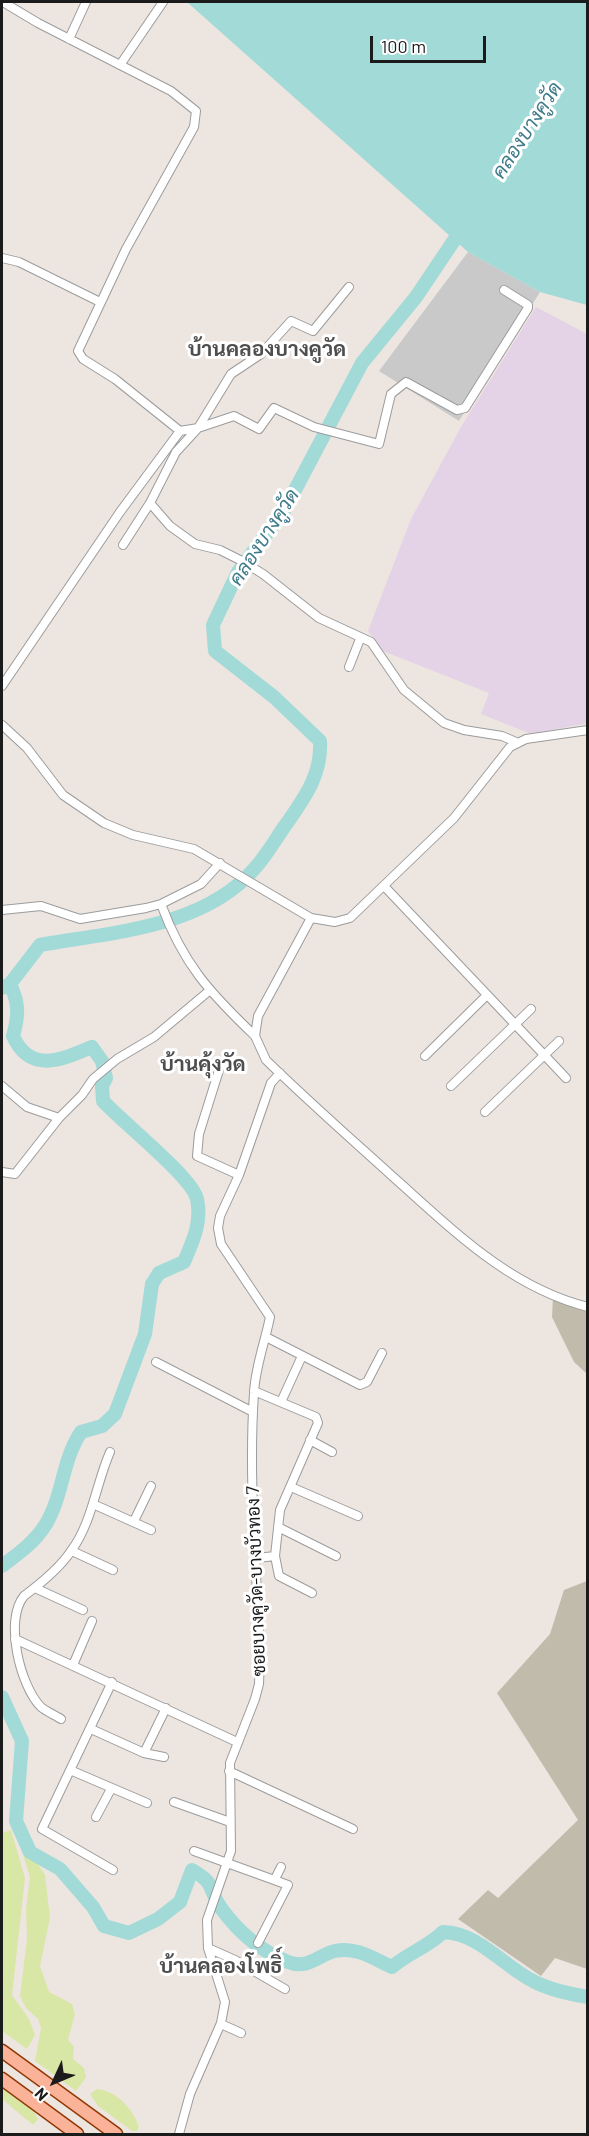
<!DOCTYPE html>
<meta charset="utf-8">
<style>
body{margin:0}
#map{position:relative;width:589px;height:2136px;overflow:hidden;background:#ede5e0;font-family:Barlow,sans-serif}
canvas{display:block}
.frame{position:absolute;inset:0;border:3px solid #1b1b1b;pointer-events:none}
.north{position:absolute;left:24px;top:2052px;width:60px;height:60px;-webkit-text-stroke:4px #fff;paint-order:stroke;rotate:226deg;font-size:16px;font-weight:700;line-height:24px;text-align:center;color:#1b1b1b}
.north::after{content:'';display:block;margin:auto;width:21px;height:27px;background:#1b1b1b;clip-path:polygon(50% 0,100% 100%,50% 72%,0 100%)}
.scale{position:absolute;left:370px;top:36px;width:116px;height:27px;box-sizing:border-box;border:3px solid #1b1b1b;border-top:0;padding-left:8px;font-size:18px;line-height:21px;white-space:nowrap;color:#1b1b1b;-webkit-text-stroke:4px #fff;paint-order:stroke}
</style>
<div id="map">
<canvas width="589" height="2136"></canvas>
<div class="frame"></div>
<div class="north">N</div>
<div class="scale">100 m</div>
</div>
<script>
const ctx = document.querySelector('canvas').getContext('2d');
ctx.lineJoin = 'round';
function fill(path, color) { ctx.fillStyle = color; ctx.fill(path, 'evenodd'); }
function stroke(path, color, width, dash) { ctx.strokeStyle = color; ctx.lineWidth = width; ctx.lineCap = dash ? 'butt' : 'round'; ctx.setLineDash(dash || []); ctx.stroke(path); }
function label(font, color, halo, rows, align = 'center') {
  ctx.font = font + ' Barlow,Sarabun,sans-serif'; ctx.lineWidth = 6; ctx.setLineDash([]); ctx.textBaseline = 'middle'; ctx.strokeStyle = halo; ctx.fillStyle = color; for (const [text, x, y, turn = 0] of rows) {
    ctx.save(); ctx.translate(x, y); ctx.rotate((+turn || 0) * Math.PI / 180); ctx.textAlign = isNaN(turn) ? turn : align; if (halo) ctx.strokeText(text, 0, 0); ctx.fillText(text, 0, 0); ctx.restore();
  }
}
fill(new Path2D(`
 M536 307 587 334 588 723 531 734 481 714 489 693 383 651 368 631 411 519 461 427Z`), '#e4d2e6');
fill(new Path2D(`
 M468 252 540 292 459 421 379 371Z`), '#c9c9c9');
fill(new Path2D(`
 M553 1297 587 1306V1374L574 1362 552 1317Z
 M587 1581V1969L555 1958 541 1976 458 1919 488 1890 498 1898 578 1820 497 1693 550 1634 564 1590Z`), '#c1bbac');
fill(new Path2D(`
 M15 1829 45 1875 50 1918 40 1966 49 1992 72 2004 75 2014 68 2040 74 2047 73 2059 84 2068 86 2077 76 2091 35 2061 41 2028 38 2019 26 2008 20 1996 27 1939 26 1909 30 1877Z
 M11 1830 25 1878 12 1995 29 2019 35 2035 27 2049 2 2031V1833Z
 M2 2086 32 2108 38 2119 33 2125 2 2099Z
 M97 2089C117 2091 133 2109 139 2127L137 2131H132L98 2106 90 2094Z`), '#d9e7a6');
fill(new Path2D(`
 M187 2H587V305L540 292 468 252Z`), '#a1dad7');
stroke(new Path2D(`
 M2 988 10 984 40 945C111 932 204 928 255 868 267 855 276 838 287 823 305 797 322 774 320 741L274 697 215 651 213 625 238 572 285 509 362 363 416 297 465 224
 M2 1566C18 1554 35 1542 46 1524 63 1496 62 1460 81 1432L102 1426 115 1414 145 1334 152 1284 159 1273 184 1262C193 1241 202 1222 197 1199 192 1177 122 1122 103 1101L102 1086 106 1078 102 1061 92 1047C61 1060 30 1074 13 1036 19 1015 19 1003 10 984
 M2 1697 22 1741 16 1821 30 1852 60 1869 93 1907 104 1926 129 1933 158 1919 180 1902 192 1870C218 1885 207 1889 221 1908 239 1933 260 1951 288 1962 308 1970 318 1955 335 1951 356 1946 374 1959 392 1967 408 1953 428 1947 443 1932 479 1933 503 1966 533 1981 550 1990 569 1994 588 1997`), '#a1dad7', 14);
const street = new Path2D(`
 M3 2 38 23 171 91 196 111 194 127 126 249 78 351 83 359 115 379 180 431
 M69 39 86 2
 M120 65 163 2
 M2 258 19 262 100 302
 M150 503 170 526 195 544 220 550 240 560 263 574 319 618 371 642 404 690 444 723 464 730 502 736 516 742
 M123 545 150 503 176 452 198 428 234 416 259 429 274 408 314 427 379 444 391 394 406 382 457 410 465 408 528 308V305L504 290
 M349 667 360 639
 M2 686 120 512 180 431 198 428 231 374 261 354 291 321 313 331 349 287
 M2 725 27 748 63 795 104 823 133 835 194 849 311 918 335 922 350 918 454 818 510 747 526 739 588 730
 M384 886 566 1078
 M161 904C183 964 210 993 255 1036
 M2 910 41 906 80 919 146 908 161 904 201 884 220 863
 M311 918 258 1016 255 1036 266 1060C307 1100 349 1137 391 1175 451 1228 508 1287 588 1307
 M425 1056 486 996
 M220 1067 199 1134 197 1156 239 1175
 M2 1086 27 1107 59 1118
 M451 1086 531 1009
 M485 1112 559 1041
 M2 1172 15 1174 59 1118 82 1095 93 1079 117 1059 154 1037 209 991
 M266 1337 360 1385 367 1382 382 1353
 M156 1362 253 1412
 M254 1391 316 1417 318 1423 280 1510 275 1556 279 1576 312 1593
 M281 1402 302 1356
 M310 1440 332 1452
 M291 1487 358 1516
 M93 1504 151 1530
 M134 1521 151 1486
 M278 1527 336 1556
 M72 1551 113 1570
 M257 1558 275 1556
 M35 1588 83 1610
 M15 1639 237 1742
 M73 1665 92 1621
 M112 1682 42 1829 113 1870
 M61 1719C55 1715 47 1712 41 1707 20 1686 4 1620 24 1596 40 1584 60 1568 71 1551 92 1523 96 1484 110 1452
 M91 1729 144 1753 164 1757
 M144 1753 166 1708
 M70 1770 147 1803
 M229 1771 353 1829
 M174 1802 230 1822
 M96 1817 111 1789
 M194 1851 288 1885 258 1943
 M275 1879 281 1867
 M208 1948 235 1960 285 1989
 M221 2024 241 2033
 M179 2134 190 2094 221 2023 225 2002 208 1948 207 1920 231 1851 230 1763 255 1699 259 1684 260 1659C257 1571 248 1481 254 1393 255 1368 265 1342 270 1317L221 1244 218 1228 220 1216 239 1175 271 1083 280 1073`);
const primary = new Path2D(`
 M2 2051 116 2134
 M2 2079 77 2134`);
stroke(street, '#9c9c9c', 10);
stroke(primary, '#903702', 15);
stroke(street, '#fff', 8);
stroke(primary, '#fab398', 12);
label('18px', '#1b1b1b', '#fff', [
 ["ซอยบางคูวัด-บางบัวทอง 7",256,1581,-92]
]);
label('italic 20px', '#3f7b8a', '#fff', [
 ["คลองบางคูวัด",527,130,-57],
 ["คลองบางคูวัด",264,537,-57]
]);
label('bold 21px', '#4e4e4e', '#fff', [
 ["บ้านคลองบางคูวัด",267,349],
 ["บ้านคุ้งวัด",203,1064],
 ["บ้านคลองโพธิ์",221,1966]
]);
</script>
